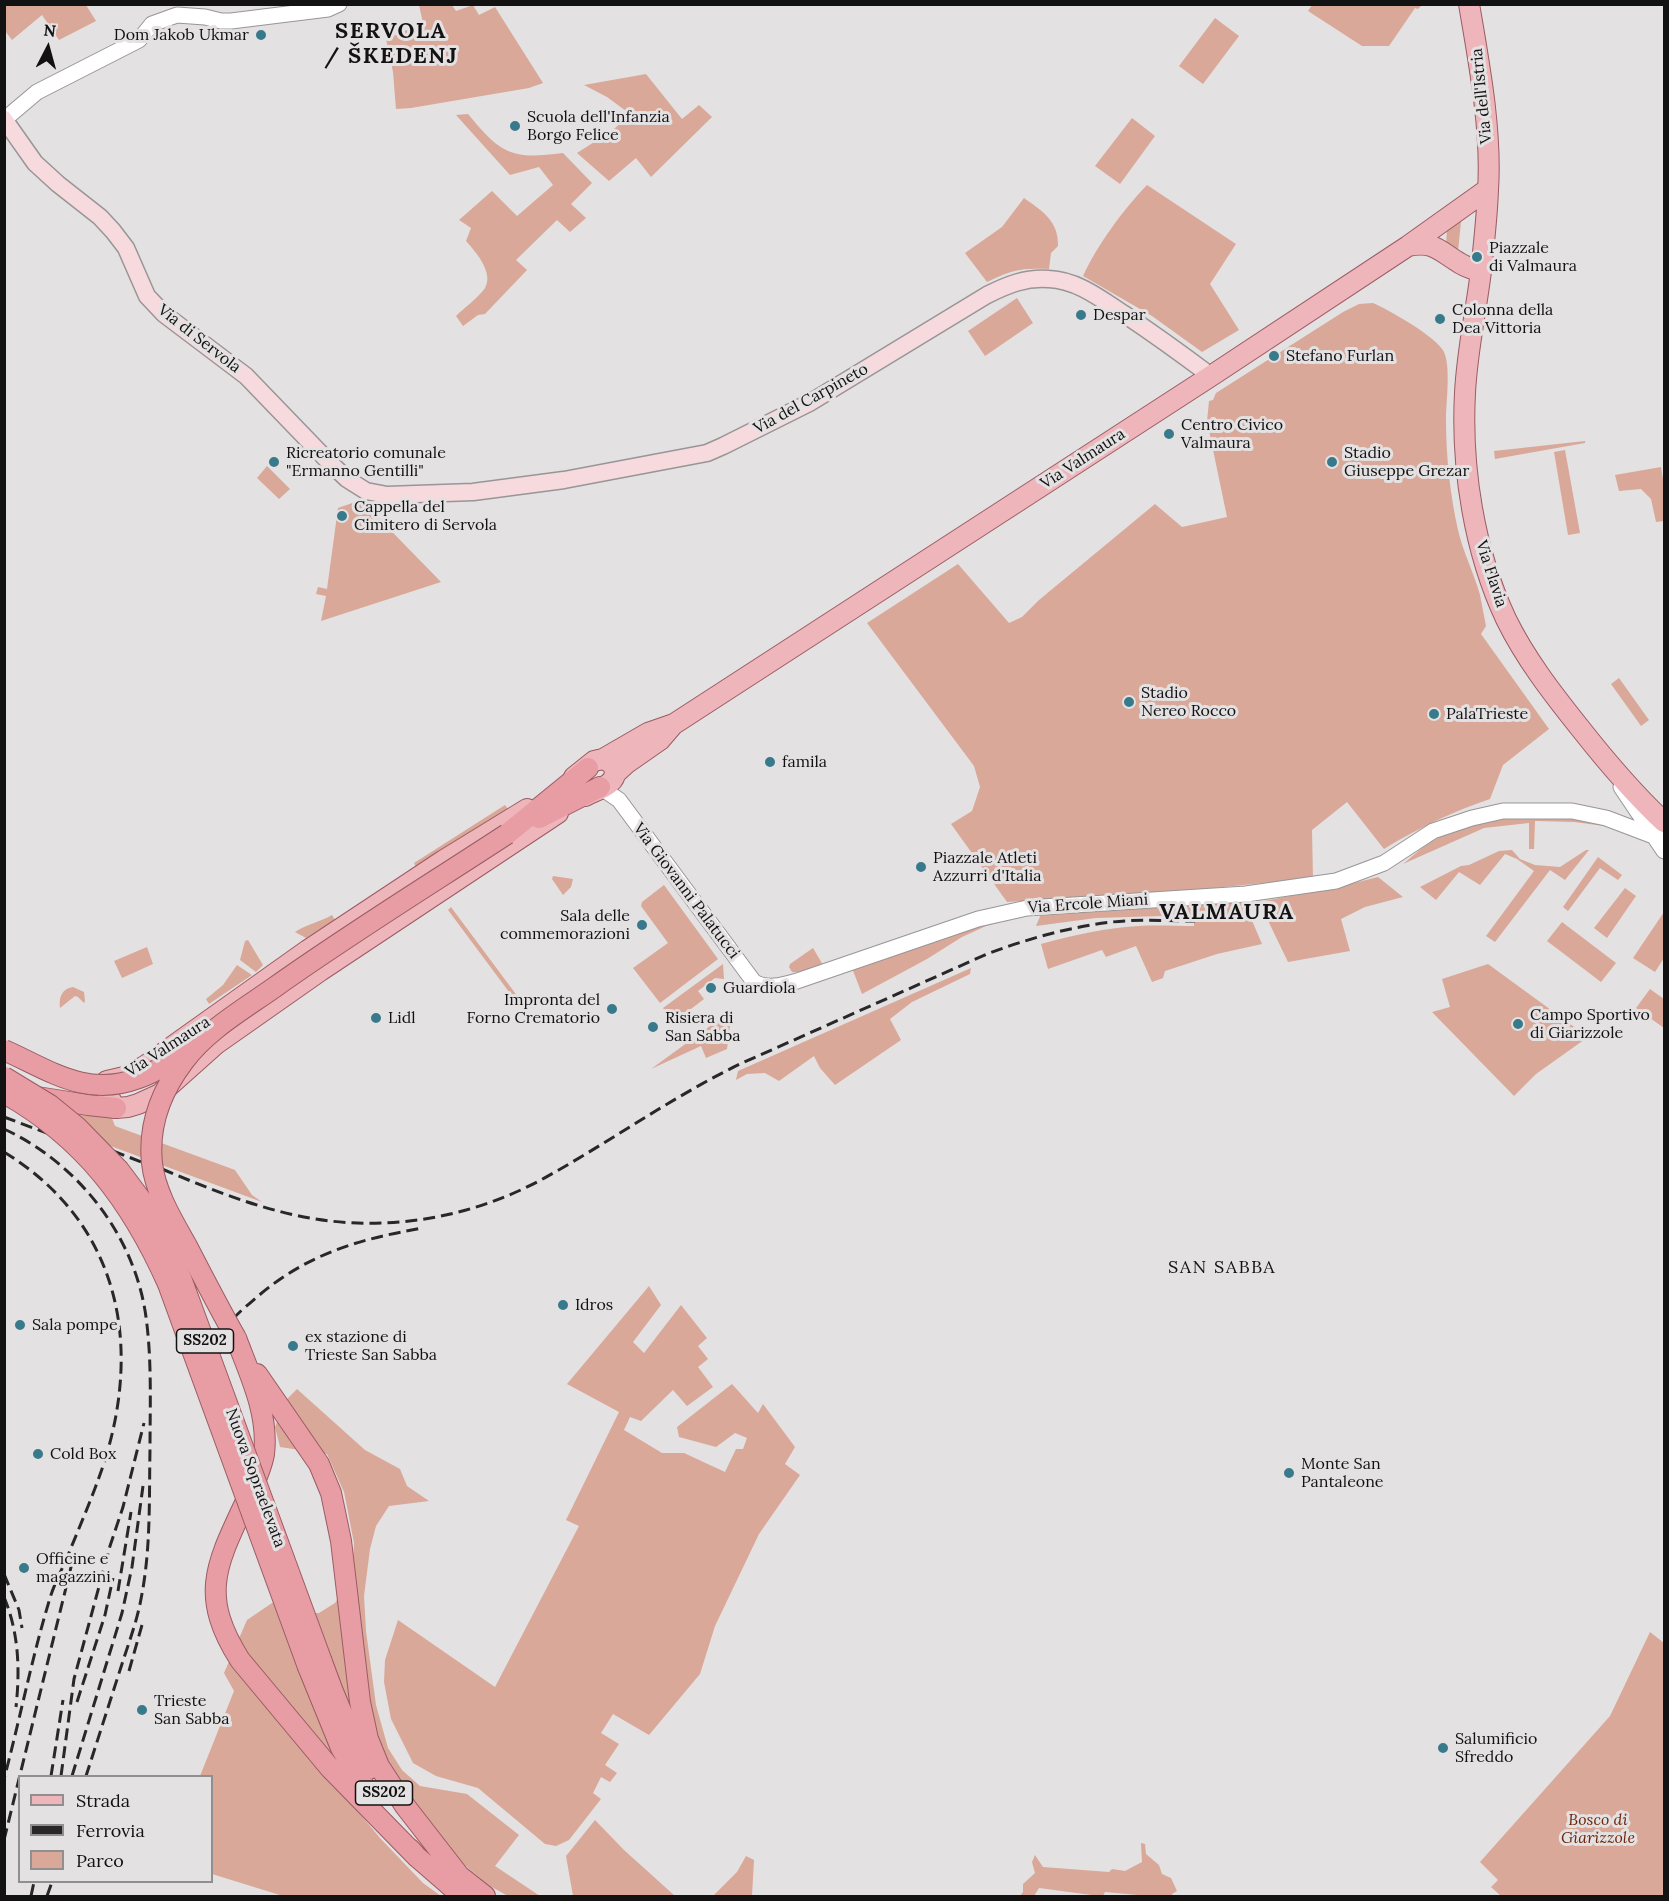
<!DOCTYPE html>
<meta charset="utf-8">
<style>
body{margin:0}
#map{position:relative;width:1669px;height:1901px;overflow:hidden;background:#e4e1e2;font-family:Lora,serif}
canvas{display:block}
.frame{position:absolute;inset:0;border:6px solid #131213;pointer-events:none}
.legend{position:absolute;left:18px;top:1775px;width:195px;height:108px;box-sizing:border-box;background:#e4e1e2;border:2px solid #908e8f;margin:0;padding:8px 10px;list-style:none;font-size:18px;color:#131213}
.legend li{display:flex;align-items:center;gap:12px;height:30px}
.legend b{width:30px;border:2px solid #908e8f}
.north{position:absolute;left:18px;top:18px;width:60px;height:60px;-webkit-text-stroke:4px #e4e1e2;paint-order:stroke;rotate:6deg;font-size:16px;font-weight:700;line-height:24px;text-align:center;color:#131213}
.north::after{content:'';display:block;margin:auto;width:21px;height:27px;background:#131213;clip-path:polygon(50% 0,100% 100%,50% 72%,0 100%)}
</style>
<div id="map">
<canvas width="1669" height="1901"></canvas>
<div class="frame"></div>
<ul class="legend">
<li><b style="height:8px;background:#eeb5bb"></b>Strada</li>
<li><b style="height:8px;background:#292829"></b>Ferrovia</li>
<li><b style="height:16px;background:#d9a898"></b>Parco</li>
</ul>
<div class="north">N</div>
</div>
<script>
const ctx = document.querySelector('canvas').getContext('2d');
ctx.lineJoin = 'round';
function fill(path, color) { ctx.fillStyle = color; ctx.fill(path, 'evenodd'); }
function stroke(path, color, width, dash) { ctx.strokeStyle = color; ctx.lineWidth = width; ctx.lineCap = dash ? 'butt' : 'round'; ctx.setLineDash(dash || []); ctx.stroke(path); }
function label(font, color, halo, rows, align = 'center') {
  ctx.font = font + ' Lora,serif'; ctx.lineWidth = 6; ctx.setLineDash([]); ctx.textBaseline = 'middle'; ctx.strokeStyle = halo; ctx.fillStyle = color; for (const [text, x, y, turn = 0] of rows) {
    ctx.save(); ctx.translate(x, y); ctx.rotate((+turn || 0) * Math.PI / 180); ctx.textAlign = isNaN(turn) ? turn : align; if (halo) ctx.strokeText(text, 0, 0); ctx.fillText(text, 0, 0); ctx.restore();
  }
}
fill(new Path2D(`
 M4 5H86L96 21 59 40 42 15 12 40 5 31Z
 M419 5H452L456 11 473 5 479 15 495 7 543 83 529 88 411 108 396 109 393 72 386 39 423 23Z
 M1312 5V4L1422 5 1418 9 1415 8 1389 46H1362L1308 11Z
 M1215 18 1239 36 1203 84 1179 66Z
 M646 74 682 119 699 105 712 117 651 177 636 158 609 181 577 153 613 130 630 114 607 97 584 85Z
 M468 114C501 154 511 160 563 153L592 183 571 204 586 218 570 232 557 220 516 260 527 270 485 314 478 315 463 326 456 316C464 308 479 297 485 288 494 273 476 252 466 241L471 228 459 220 492 191 517 216 553 185 539 167 510 175 456 115Z
 M1132 118 1155 136 1120 184 1095 166Z
 M1147 185 1236 244 1210 284 1239 330 1202 352 1152 316 1083 276C1098 244 1123 210 1147 185Z
 M1024 198C1042 211 1059 221 1058 246L1051 253 1049 269C1021 268 1012 270 987 282L965 253 1002 227Z
 M1460 220 1461 222 1458 251 1446 246 1447 226Z
 M1017 298 1033 323 985 356 968 331Z
 M1373 303C1389 310 1437 337 1444 352 1451 367 1446 403 1446 420 1446 456 1450 495 1458 530 1463 552 1474 573 1480 595 1482 605 1484 616 1486 626L1481 634 1549 729 1503 765 1490 799C1452 812 1418 828 1384 849L1347 802 1312 830 1313 878 1194 890 1007 902 951 824 972 811 980 787 974 766 867 623 958 564 1009 623 1022 617 1039 600 1155 504 1182 527 1227 517 1207 421 1209 401 1213 400 1216 393 1343 312 1359 304Z
 M1585 441V443L1495 459 1494 451Z
 M1565 450 1580 533 1568 535 1554 452Z
 M267 466 290 489 279 499 257 478Z
 M1661 467 1664 485V523V521L1656 522 1651 499 1641 489 1619 491 1615 475Z
 M361 500 441 582 321 621 326 596 316 594 318 587 327 589 338 508Z
 M1619 678 1649 720 1641 726 1611 684Z
 M505 805 508 809 416 867 414 863Z
 M1571 816 1620 828 1574 822 1535 821 1534 849H1529V823L1484 828 1403 864C1413 856 1424 845 1436 839 1476 816 1527 817 1571 816Z
 M1512 850 1520 859 1535 865 1560 867 1586 850H1589L1565 880 1550 870 1495 942 1486 936 1534 871 1517 859 1505 854 1480 885 1459 872 1436 900 1420 887 1461 866 1469 865 1499 851Z
 M1598 857 1622 875 1618 880 1600 868 1568 911 1563 907Z
 M553 876 573 879 571 887 563 895 552 879Z
 M1378 877 1403 897 1365 907 1341 919 1350 951 1288 962 1259 902 1346 885Z
 M664 885 718 959 660 1003 633 968 668 943 641 906 642 902Z
 M1625 888 1636 896 1607 938 1594 928Z
 M1244 902 1262 944 1217 954 1165 971 1163 978 1152 982 1136 946 1106 957 1102 950 1048 969 1041 944C1073 935 1105 928 1138 926 1157 925 1176 926 1194 926V915L1096 918 1036 926 1041 914 1101 908Z
 M451 907 518 997 515 1000 448 910Z
 M1664 912V958L1655 972 1633 958Z
 M332 915 335 920 306 938 295 932C307 924 320 922 332 915Z
 M1021 916 986 926 962 937 927 959 862 994 852 968 962 930Z
 M1562 922 1616 963 1601 982 1547 941Z
 M248 940 263 965 256 972 240 960 245 941Z
 M147 947 153 964 122 978 114 961Z
 M813 948 823 965 799 972H792L789 967 790 964Z
 M723 964 724 979 715 978 698 991 704 999 674 1022 663 1008Z
 M1488 964 1588 1037 1536 1074 1514 1096 1432 1012 1450 1007 1442 979Z
 M237 965 252 975 209 1004 206 999 223 985Z
 M971 968 970 974 912 1002 890 1019 901 1040 835 1085 820 1068 814 1056 779 1081 765 1073 747 1074 736 1080 738 1071Z
 M73 987 84 992 85 1001 84 1003 78 997 75 996 60 1008C59 998 61 989 73 987Z
 M1650 989 1664 999V1028L1636 1008Z
 M732 1010 727 1049 706 1058 701 1046 651 1069Z
 M4 1095 110 1113 115 1126 235 1170 252 1195 262 1202 5 1107Z
 M649 1286 661 1305 633 1342 644 1353 681 1305 707 1338 698 1346 708 1359 698 1367 713 1387 687 1406 673 1390 641 1421 630 1417 624 1430 662 1453H684L725 1472 736 1449H743L747 1438 735 1433 716 1447 679 1437 677 1427 732 1384 758 1413 763 1404 795 1447 785 1464 800 1475 759 1534 715 1626 700 1674 649 1735 613 1714 601 1733 619 1744 605 1765 617 1773 610 1782 601 1777 593 1793 601 1799 569 1840 556 1846 545 1844 478 1788 436 1776 413 1763 391 1719 384 1682 385 1660 398 1620 495 1687 579 1526 566 1520 619 1412 567 1384Z
 M297 1389 365 1450 400 1469 407 1486 429 1501 389 1506 376 1526 370 1549 364 1596 366 1631 376 1705 388 1748 402 1770 420 1786 467 1794 519 1835 495 1866 540 1896H508L490 1886 456 1858 400 1784 384 1756 374 1723 359 1716 336 1759H333L287 1726 380 1838 423 1883 441 1896H283L212 1874V1776H200L234 1691 224 1673 247 1620 272 1603H292L311 1613H319L335 1603 352 1577 354 1543 344 1492 327 1454 280 1447 275 1427 285 1401Z
 M1650 1632 1664 1643V1896H1501L1491 1887 1498 1880 1480 1862 1610 1716Z
 M595 1820 624 1850 675 1896H573L566 1856Z
 M1141 1843 1145 1844 1146 1854 1159 1865 1162 1874 1171 1878 1177 1891 1172 1894 1173 1896H1148L1105 1892 1103 1896H1099L1039 1888 1034 1896H1020L1023 1892V1884L1035 1873 1032 1862 1035 1855 1043 1867 1109 1872 1112 1869 1125 1871 1142 1862Z
 M746 1856 754 1860 752 1896H716L714 1895 737 1872Z`), '#d9a898');
const tertiary = new Path2D(`
 M5 119 37 92 139 40 152 24 177 15 205 17 221 21H231L328 9 339 4
 M600 787 619 800 754 982C767 990 783 985 797 981L978 919 1027 908 1246 894 1336 881 1384 863 1433 831 1472 818 1503 811H1572L1606 818 1664 840
 M1621 787 1664 851`);
const secondary = new Path2D(`
 M4 119 35 163 58 184 100 217 113 231 126 248 147 296 164 314 246 376 328 461 347 479 366 491 387 495 473 492 564 480 707 453 723 446 811 402 987 295C1007 285 1026 277 1049 279 1077 280 1101 299 1124 314 1154 334 1183 355 1211 376`);
const primary = new Path2D(`
 M1469 4C1479 63 1492 131 1488 190 1487 217 1484 244 1481 271 1476 312 1467 351 1465 393 1461 467 1474 551 1506 619 1525 658 1552 693 1580 728 1606 761 1633 793 1664 822
 M1408 246C1434 241 1438 250 1458 262 1465 267 1473 269 1481 272
 M615 774 627 763 660 740 672 726
 M574 777 594 761 603 759 648 733 674 724 1211 376 1408 246 1488 189
 M585 796C596 790 620 784 614 768 612 763 608 761 603 759
 M527 809 444 860 308 950 145 1066 124 1077 107 1081C106 1092 109 1099 116 1108L128 1107 138 1104 160 1094 216 1044 320 971 558 813`);
const trunk = new Path2D(`
 M539 818 600 787
 M507 834 588 768
 M37 1097 88 1105 116 1108
 M236 1338C250 1375 269 1414 264 1454 261 1471 253 1486 246 1501 216 1565 199 1595 240 1660L330 1768 417 1857
 M257 1374 319 1464 331 1493 341 1541 360 1702 368 1739 379 1766 405 1806 461 1878
 M322 1662C335 1699 350 1734 369 1769
 M308 1667 341 1748 372 1799
 M410 1849 417 1857 462 1896
 M452 1870 485 1896`);
stroke(tertiary, '#989597', 17);
stroke(secondary, '#989597', 19);
stroke(primary, '#9a5c63', 22);
stroke(trunk, '#9a5c63', 22);
stroke(tertiary, '#fff', 15);
stroke(secondary, '#f7dadd', 16);
stroke(primary, '#eeb5bb', 20);
stroke(trunk, '#e89ca4', 20);
stroke(new Path2D(`
 M4 1117 52 1135
 M4 1129C78 1163 135 1236 146 1317 152 1361 150 1405 150 1449 149 1499 151 1549 141 1599 137 1621 129 1642 122 1664 110 1701 98 1739 86 1776
 M113 1151 144 1163
 M4 1152C118 1222 143 1341 104 1463 93 1496 79 1528 66 1560 60 1573 54 1585 50 1598 32 1657 20 1719 4 1779
 M162 1169C200 1185 239 1201 278 1211 366 1235 459 1223 539 1181 607 1144 670 1098 740 1064L987 954C1027 939 1069 927 1112 922 1139 919 1167 921 1195 921
 M233 1319C240 1311 249 1304 257 1297 307 1254 359 1239 423 1228
 M4 1574 19 1610 22 1628
 M118 1591 131 1512
 M4 1597C19 1633 20 1670 16 1707
 M129 1671 142 1625
 M77 1702 105 1615 113 1578
 M51 1776 63 1700
 M61 1776 74 1679 110 1546 123 1507 144 1423
 M72 1776 122 1613 132 1567 143 1486
 M4 1840 73 1559
 M31 1896 34 1882
 M47 1896 52 1882`), '#292829', 3, [12, 6]);
const trunkBridge = new Path2D(`
 M4 1050C51 1071 86 1098 139 1078 156 1072 173 1061 188 1052
 M4 1077 50 1105 77 1127 119 1170 146 1206 181 1278 322 1662
 M4 1093C84 1138 131 1201 168 1284L308 1667
 M236 1338C219 1308 203 1277 187 1246 173 1221 155 1192 152 1163 148 1125 162 1090 184 1061 207 1030 244 1009 275 987 351 933 429 885 507 834`);
stroke(trunkBridge, '#9a5c63', 22, []);
stroke(trunkBridge, '#e89ca4', 20);
for (const [x, y, r, color] of [
 [261,35,6,"#387a8c"],
 [515,126,6,"#387a8c"],
 [1477,257,6,"#387a8c"],
 [1081,315,6,"#387a8c"],
 [1440,319,6,"#387a8c"],
 [1274,356,6,"#387a8c"],
 [1169,434,6,"#387a8c"],
 [274,462,6,"#387a8c"],
 [1332,462,6,"#387a8c"],
 [342,516,6,"#387a8c"],
 [1129,702,6,"#387a8c"],
 [1434,714,6,"#387a8c"],
 [770,762,6,"#387a8c"],
 [921,867,6,"#387a8c"],
 [642,925,6,"#387a8c"],
 [711,988,6,"#387a8c"],
 [612,1009,6,"#387a8c"],
 [376,1018,6,"#387a8c"],
 [1518,1024,6,"#387a8c"],
 [653,1027,6,"#387a8c"],
 [563,1305,6,"#387a8c"],
 [20,1325,6,"#387a8c"],
 [293,1346,6,"#387a8c"],
 [38,1454,6,"#387a8c"],
 [1289,1473,6,"#387a8c"],
 [24,1568,6,"#387a8c"],
 [142,1710,6,"#387a8c"],
 [1443,1748,6,"#387a8c"]
]) { const dot = new Path2D(); dot.arc(x, y, r, 0, 2 * Math.PI); ctx.fillStyle = color; ctx.fill(dot); stroke(dot, '#e4e1e2', 2); }
for (const [x, y, w] of [
 [205,1341,57],
 [384,1793,57]
]) { const box = new Path2D(); box.roundRect(x - w / 2, y - 12, w, 24, 4.5); ctx.fillStyle = '#e4e1e2'; ctx.fill(box); stroke(box, '#131213', 1.5); }
label('bold 15px', '#131213', null, [
 ["SS202",205,1341],
 ["SS202",384,1793]
]);
label('16px', '#131213', '#e4e1e2', [
 ["Dom Jakob Ukmar",249,35,"right"],
 ["Scuola dell'Infanzia",527,117],
 ["Borgo Felice",527,135],
 ["Piazzale",1489,248],
 ["di Valmaura",1489,266],
 ["Colonna della",1452,310],
 ["Dea Vittoria",1452,328],
 ["Despar",1093,315],
 ["Stefano Furlan",1286,356],
 ["Centro Civico",1181,425],
 ["Valmaura",1181,443],
 ["Ricreatorio comunale",286,453],
 ["\"Ermanno Gentilli\"",286,471],
 ["Stadio",1344,453],
 ["Giuseppe Grezar",1344,471],
 ["Cappella del",354,507],
 ["Cimitero di Servola",354,525],
 ["Stadio",1141,693],
 ["Nereo Rocco",1141,711],
 ["PalaTrieste",1446,714],
 ["famila",782,762],
 ["Piazzale Atleti",933,858],
 ["Azzurri d'Italia",933,876],
 ["Sala delle",630,916,"right"],
 ["commemorazioni",630,934,"right"],
 ["Guardiola",723,988],
 ["Impronta del",600,1000,"right"],
 ["Forno Crematorio",600,1018,"right"],
 ["Campo Sportivo",1530,1015],
 ["di Giarizzole",1530,1033],
 ["Lidl",388,1018],
 ["Risiera di",665,1018],
 ["San Sabba",665,1036],
 ["Idros",575,1305],
 ["Sala pompe",32,1325],
 ["ex stazione di",305,1337],
 ["Trieste San Sabba",305,1355],
 ["Cold Box",50,1454],
 ["Monte San",1301,1464],
 ["Pantaleone",1301,1482],
 ["Officine e",36,1559],
 ["magazzini",36,1577],
 ["Trieste",154,1701],
 ["San Sabba",154,1719],
 ["Salumificio",1455,1739],
 ["Sfreddo",1455,1757]
], 'left');
label('16px', '#131213', '#e4e1e2', [
 ["Via dell'Istria",1482,96,-96],
 ["Via di Servola",199,339,38],
 ["Via del Carpineto",811,399,-29],
 ["Via Valmaura",1083,459,-33],
 ["Via Flavia",1491,574,72],
 ["Via Giovanni Palatucci",686,891,53],
 ["Via Ercole Miani",1088,904,-4],
 ["Via Valmaura",168,1047,-33],
 ["Nuova Sopraelevata",255,1478,70]
]);
label('italic 16px', '#6d2509', '#e4e1e2', [
 ["Bosco di",1598,1820],
 ["Giarizzole",1598,1838]
]);
ctx.letterSpacing = '1.5px';
label('18px', '#131213', '#e4e1e2', [
 ["SAN SABBA",1222,1268]
]);
ctx.letterSpacing = '0px';
ctx.letterSpacing = '1.5px';
label('bold 22px', '#131213', '#e4e1e2', [
 ["SERVOLA",391,32],
 ["/ ŠKEDENJ",391,57],
 ["VALMAURA",1227,913]
]);
ctx.letterSpacing = '0px';
</script>
